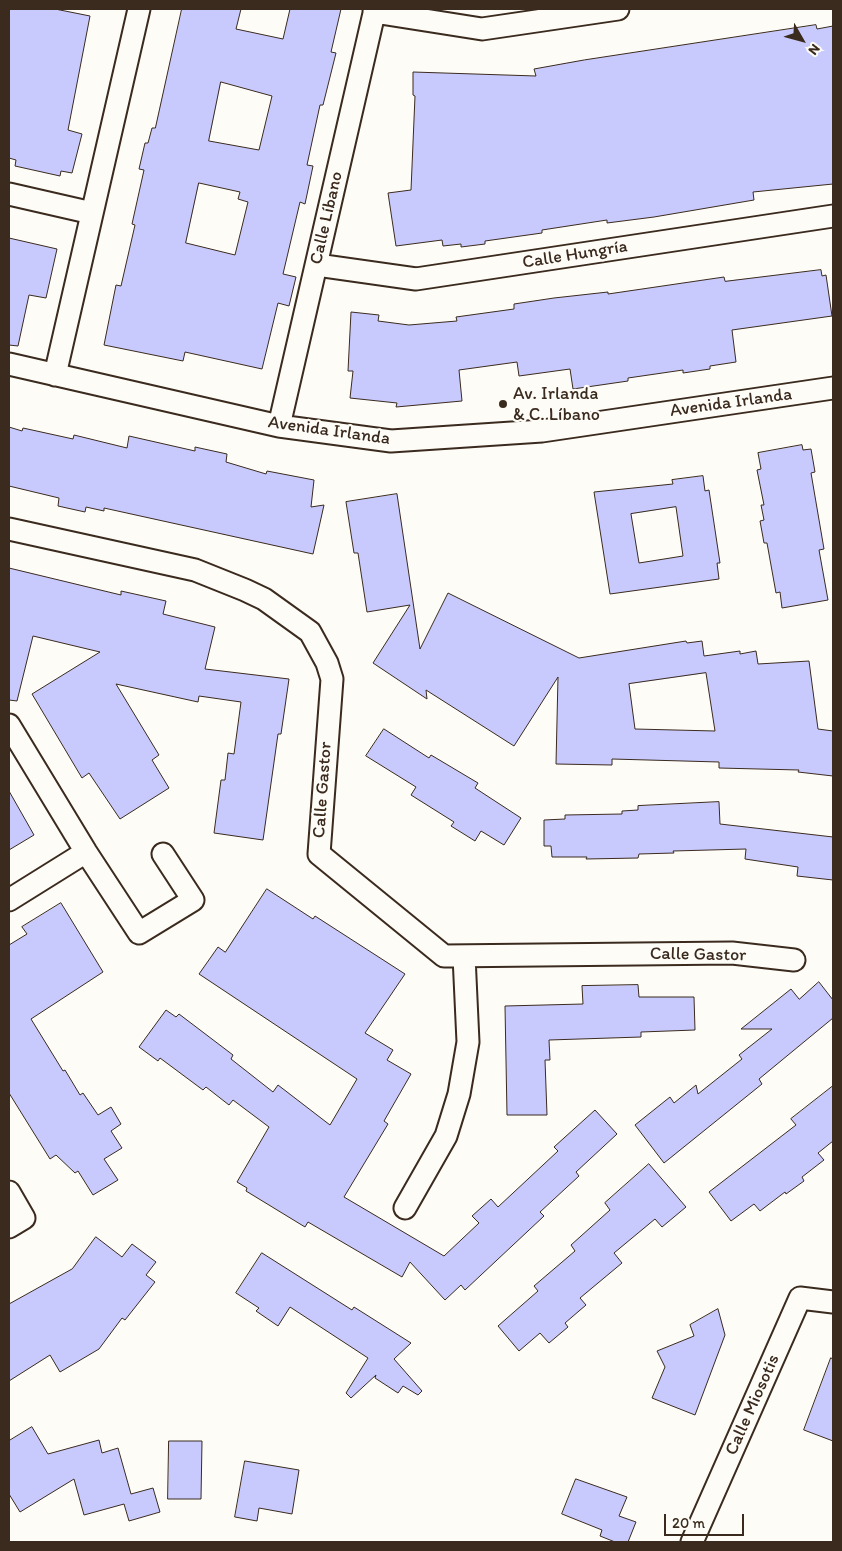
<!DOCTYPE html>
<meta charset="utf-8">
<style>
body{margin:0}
#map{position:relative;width:842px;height:1551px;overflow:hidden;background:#fdfcf7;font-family:Itim,sans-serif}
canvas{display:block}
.frame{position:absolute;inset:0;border:10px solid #3b2a1e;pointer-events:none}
.north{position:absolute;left:777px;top:15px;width:50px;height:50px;-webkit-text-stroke:4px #fdfcf7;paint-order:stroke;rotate:128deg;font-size:14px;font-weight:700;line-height:20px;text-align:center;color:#3b2a1e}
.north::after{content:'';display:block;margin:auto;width:18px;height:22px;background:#3b2a1e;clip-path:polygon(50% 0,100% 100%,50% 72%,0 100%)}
.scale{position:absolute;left:664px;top:1514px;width:80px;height:22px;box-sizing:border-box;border:2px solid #3b2a1e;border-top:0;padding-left:6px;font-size:15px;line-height:18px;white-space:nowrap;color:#3b2a1e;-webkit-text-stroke:4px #fdfcf7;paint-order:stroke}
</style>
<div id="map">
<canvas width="842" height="1551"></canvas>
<div class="frame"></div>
<div class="north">N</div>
<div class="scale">20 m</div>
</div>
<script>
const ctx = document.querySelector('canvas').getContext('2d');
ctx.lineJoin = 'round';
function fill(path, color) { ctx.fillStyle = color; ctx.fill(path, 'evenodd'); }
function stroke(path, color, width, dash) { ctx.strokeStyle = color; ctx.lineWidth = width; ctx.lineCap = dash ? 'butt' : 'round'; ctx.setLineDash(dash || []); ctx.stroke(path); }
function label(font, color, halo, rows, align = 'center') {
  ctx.font = font + ' Itim,sans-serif'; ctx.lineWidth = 4.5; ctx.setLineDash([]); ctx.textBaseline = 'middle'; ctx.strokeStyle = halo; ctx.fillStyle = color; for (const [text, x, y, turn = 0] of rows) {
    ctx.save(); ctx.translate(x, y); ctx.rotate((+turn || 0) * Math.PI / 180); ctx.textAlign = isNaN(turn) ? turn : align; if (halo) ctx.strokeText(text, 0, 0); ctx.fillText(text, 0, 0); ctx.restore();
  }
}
const building = new Path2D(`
 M9 9H55L90 16 68 130 82 134 72 173 61 171 60 176 15 166 16 160 9 158Z
 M182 9H241L236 29 283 39 290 9H341L331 52 336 53 323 105H320L307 165 313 166 305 204 300 202 283 274 296 277 289 306 278 303 262 369 185 352 183 361 104 345 116 285 121 286 135 225 132 224 144 170 139 169 145 143H148L152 128H155ZM221 82 272 96 259 150 209 141ZM199 183 240 192 238 199 248 202 235 255 186 243Z
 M816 25 817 29 833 26V184L753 192 754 200 654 217 607 223V220L542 230V233L485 241V244L461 247V244L443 246 442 240 396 246 388 193 411 190 415 96 413 95V72L536 76 534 69 584 60Z
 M9 238 57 249 46 298 29 295 18 346 9 345Z
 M821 270 822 276 826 275 832 316 732 330 736 362 710 366V369L683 373V370L628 378V381L573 389 570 369 519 376 517 362 459 370 462 401 396 407 397 403 350 398 353 371H348L351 312 379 315 378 321 409 325 457 321 456 317 514 309V304L554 298 608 292V294L724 277 725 281Z
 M9 427 22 431 23 428 73 439 74 435 127 448 129 436 195 451V447L227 454 226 462 266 474 267 471 314 480 311 507 324 505 313 554 104 508V511L86 507 85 512 58 506 59 498 9 486Z
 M802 445 803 450 811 449 815 472 811 473 824 549 819 550 828 600 782 608 780 592 776 593 767 543H764L760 521 764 520 761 505H764L757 470 761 469 758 453Z
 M703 476 705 491 709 490 720 563H717L719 579 610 594 594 492 673 484 672 480ZM676 507 683 556 639 563 631 514Z
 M397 494 420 649 448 593 579 658 686 641 687 643 702 641 704 656 740 651V654L756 651 758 664 809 661 818 729 833 731V776L798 772 799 770 719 768V762L612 759V765L556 764 558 677 514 746 426 690 427 699 373 663 410 605 367 612 358 553H354L346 502ZM706 673 715 731 635 729 629 684Z
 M9 568 121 595V591L166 601 163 614 215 627 205 669 289 679 281 734H278L263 840 214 833 221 780H225L228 753 234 754 241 702 199 696 198 702 116 684 159 755 152 760 169 788 120 819 89 773 82 778 32 694 100 652 33 636 17 701 9 700Z
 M384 729 429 758 431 755 478 783 475 788 521 818 504 845 481 831 475 841 451 826 454 822 411 795 416 787 366 756Z
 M9 791 34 835 9 850Z
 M719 802 720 824 833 837V880L797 876 798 867 745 859 746 849 673 851 674 853 639 854 638 858 586 859 587 857H552L551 846H544V820L565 819V815L622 814V811L638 810V806Z
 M267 889 313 919 315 916 405 974 365 1033 393 1050 387 1060 411 1074 384 1121 388 1124 344 1197 444 1256 479 1223 472 1216 491 1199 498 1207 558 1151 554 1147 595 1110 617 1134 576 1172 579 1176 540 1212 544 1216 465 1290 461 1285 445 1300 410 1262 402 1277 308 1222 305 1227 246 1191 247 1188 237 1182 269 1127 233 1100 229 1105 206 1087 203 1090 160 1058 158 1061 139 1047 166 1010 176 1017 179 1014 233 1055 231 1059 273 1092 278 1085 330 1125 357 1079 199 974 218 947 225 952Z
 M61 903 103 972 31 1019 63 1071 65 1070 80 1095 83 1093 98 1115 111 1107 121 1124 111 1131 122 1148 104 1159 118 1180 93 1195 78 1171 75 1173 56 1155 50 1159 9 1093V945L27 934 22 927Z
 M819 982 833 1000V1018L759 1079 762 1084 664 1163 635 1125 670 1097 674 1103 696 1085 698 1094 742 1059 739 1055 772 1029H741L791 989 799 999Z
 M638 985 639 997H694L695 1030 641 1032V1037L549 1040 550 1060H545L547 1115H507L505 1006 583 1004 582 986Z
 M833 1086V1141L818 1153 824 1160 802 1177 804 1181 786 1194 785 1192 760 1211 754 1204 731 1221 709 1192 796 1125 791 1119Z
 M649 1164 686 1207 662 1227 655 1219 614 1253 622 1263 580 1298 586 1305 565 1323 568 1327 549 1343 540 1333 519 1351 498 1326 538 1291 534 1286 575 1251 571 1245 610 1210 605 1203Z
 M96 1237 122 1257 132 1244 156 1262 146 1275 155 1282 125 1320 122 1318 99 1349 60 1372 50 1355 9 1381V1304L72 1269Z
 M262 1253 352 1310 354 1307 411 1343 394 1359 422 1391 418 1395 403 1386 398 1393 375 1378 376 1375 351 1398 346 1393 368 1358 290 1307 278 1326 256 1311 259 1308 236 1293Z
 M718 1309 725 1335 695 1415 652 1398 665 1367 657 1351 694 1336 690 1325Z
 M831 1358 833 1359V1441L804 1430Z
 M32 1427 48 1454 99 1440 102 1453 118 1448 131 1494 153 1488 160 1512 129 1521 124 1504 84 1515 74 1479 20 1512 9 1494V1441Z
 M169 1441H202L201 1499H168Z
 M245 1461 299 1470 292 1514 259 1508 257 1521 235 1517Z
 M576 1479 627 1497 619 1516 636 1522 628 1542H615L600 1536 602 1530 562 1514Z`);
fill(building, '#c8cafd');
stroke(building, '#3b2a1e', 1);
const street = new Path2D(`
 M374 12 482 29 618 9
 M9 194 92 213
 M317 265 416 279 833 216
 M9 364 279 426 391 441 542 431 833 388
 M55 375 139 9
 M279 426 375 9
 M9 529 195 570 245 590 264 599 310 632 327 663 332 679 319 854 444 956 732 953 794 960
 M9 725 86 852 139 933 193 900 163 854
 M9 900 86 852
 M9 1192 24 1218 9 1227
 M405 1208 446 1136 459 1094 468 1042 464 956
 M692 1542 800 1298 833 1302`);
stroke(street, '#3b2a1e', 25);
stroke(street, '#fdfcf7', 21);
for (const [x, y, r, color] of [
 [503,404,5,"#3b2a1e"]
]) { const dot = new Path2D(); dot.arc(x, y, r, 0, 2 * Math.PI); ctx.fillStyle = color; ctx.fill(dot); stroke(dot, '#fdfcf7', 2); }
label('18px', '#3b2a1e', '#fdfcf7', [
 ["Calle Líbano",327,218,-77],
 ["Calle Hungría",575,255,-9],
 ["Avenida Irlanda",731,403,-8],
 ["Avenida Irlanda",329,431,8],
 ["Calle Gastor",323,790,-86],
 ["Calle Gastor",698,955,1],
 ["Calle Miosotis",753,1405,-66]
]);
label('18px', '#3b2a1e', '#fdfcf7', [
 ["Av. Irlanda",513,394],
 ["& C. Líbano",513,415]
], 'left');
</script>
